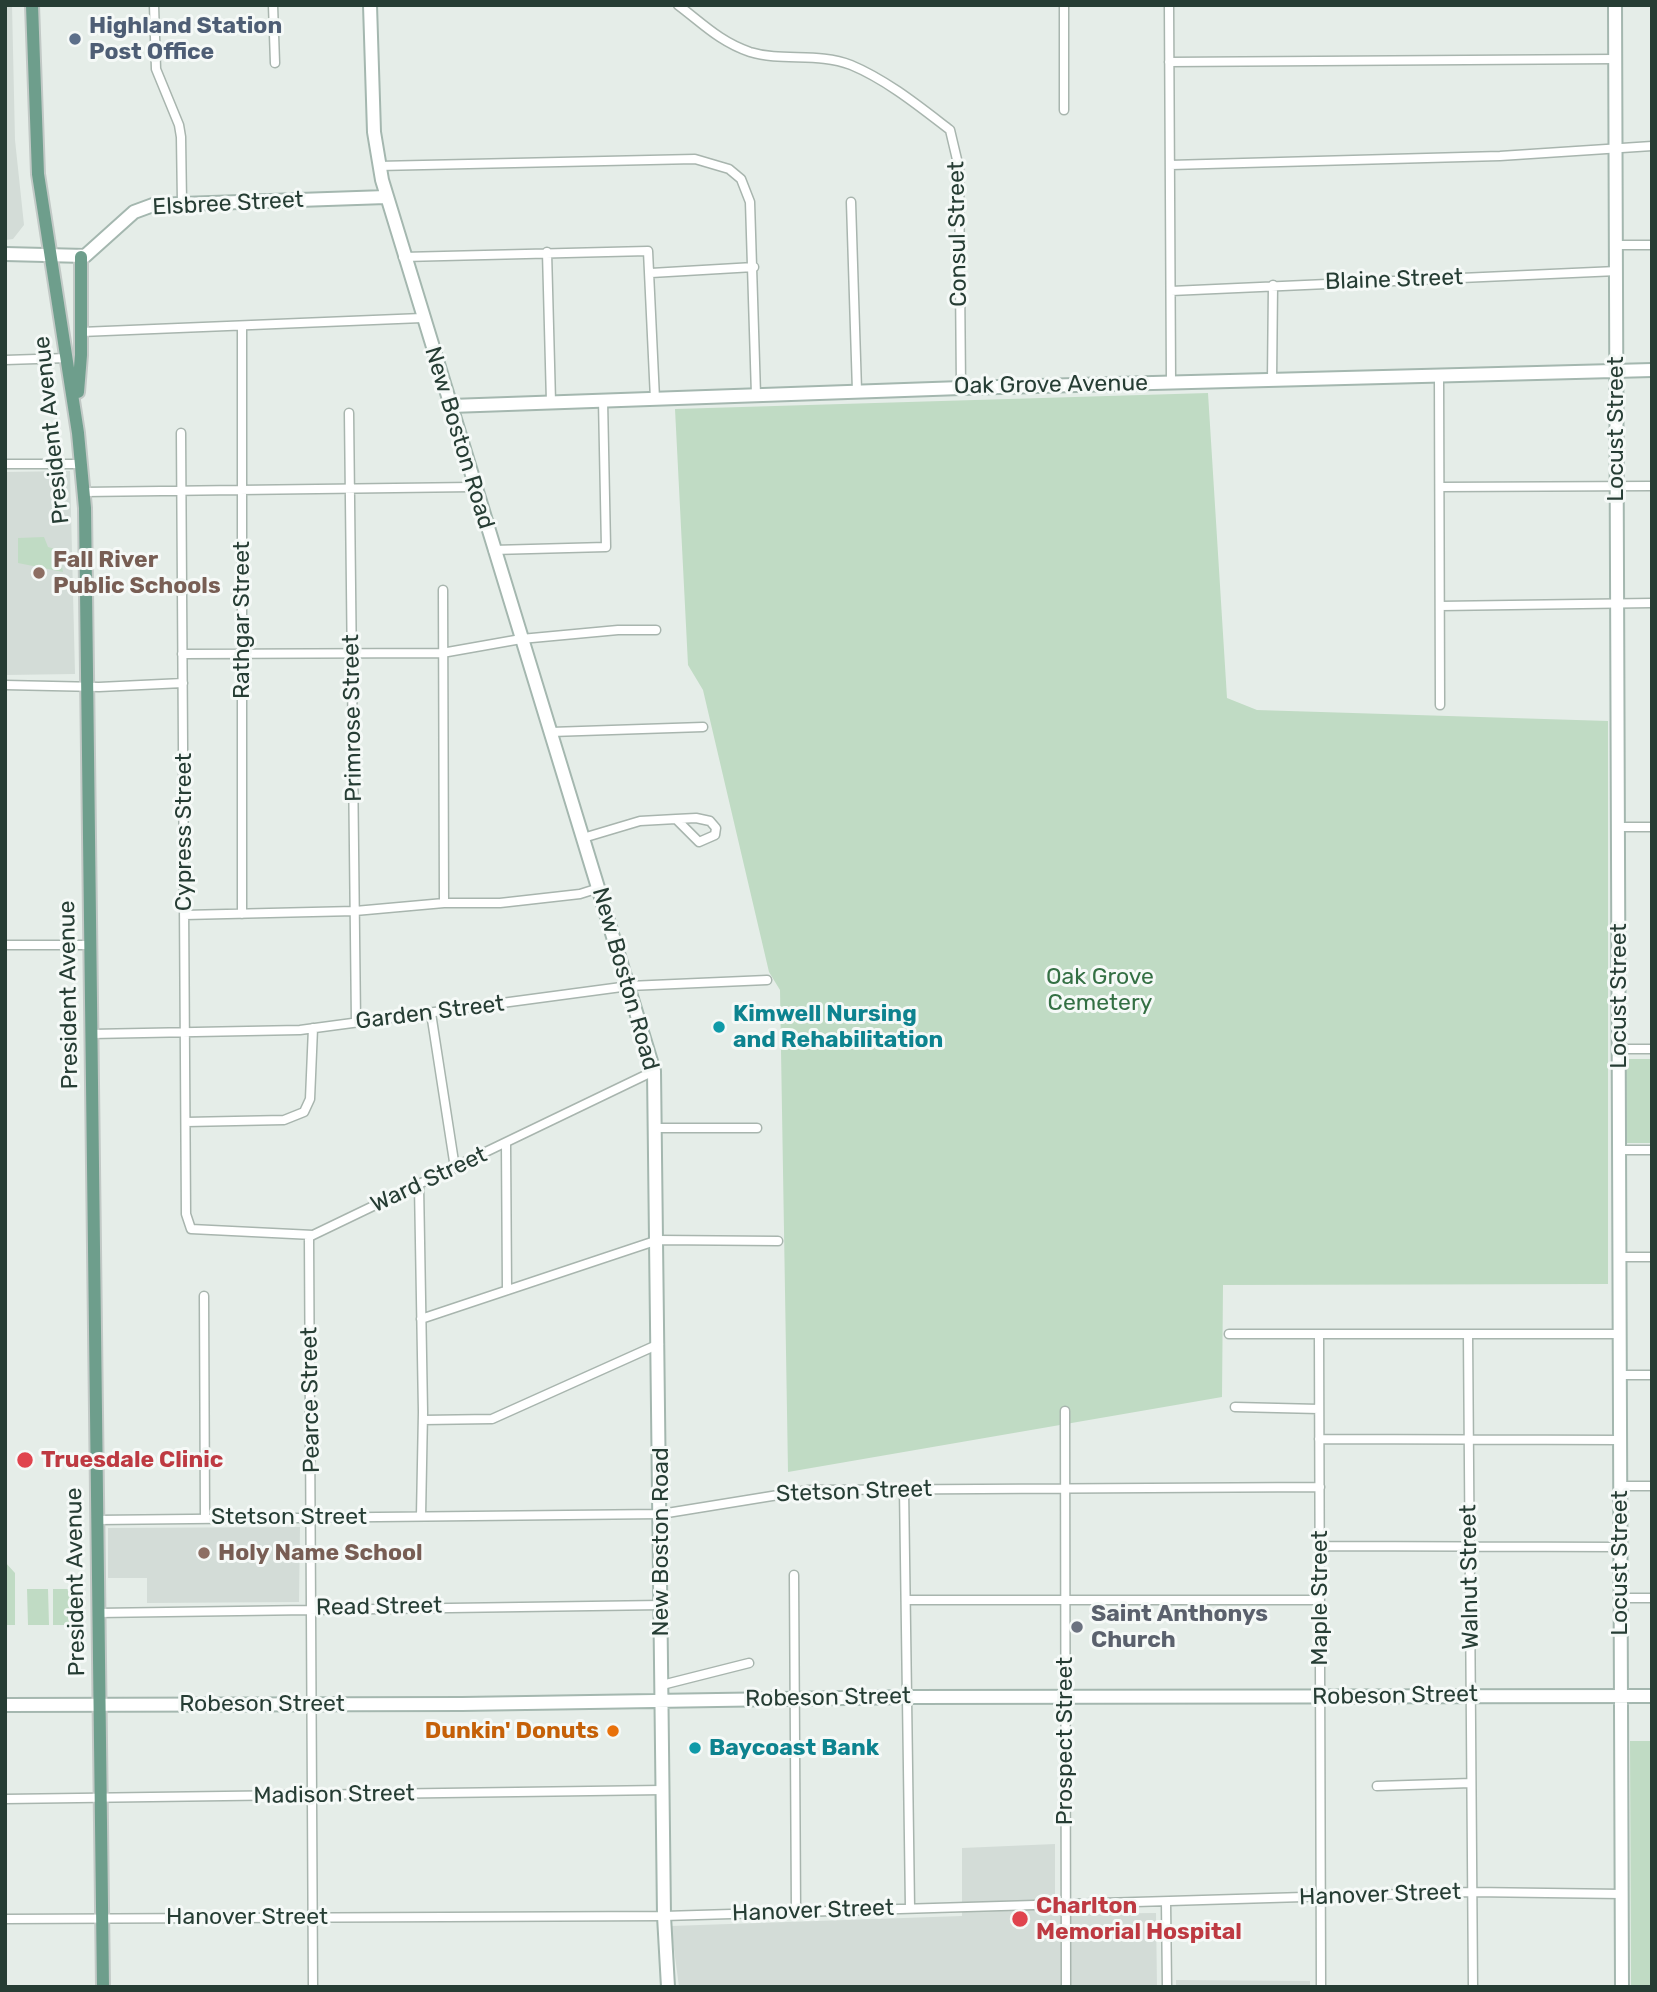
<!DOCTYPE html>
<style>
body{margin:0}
#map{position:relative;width:1657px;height:1992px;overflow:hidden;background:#e5ede8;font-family:Rubik,sans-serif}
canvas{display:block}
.frame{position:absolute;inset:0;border:7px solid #263d34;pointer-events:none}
</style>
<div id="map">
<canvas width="1657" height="1992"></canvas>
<div class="frame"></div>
</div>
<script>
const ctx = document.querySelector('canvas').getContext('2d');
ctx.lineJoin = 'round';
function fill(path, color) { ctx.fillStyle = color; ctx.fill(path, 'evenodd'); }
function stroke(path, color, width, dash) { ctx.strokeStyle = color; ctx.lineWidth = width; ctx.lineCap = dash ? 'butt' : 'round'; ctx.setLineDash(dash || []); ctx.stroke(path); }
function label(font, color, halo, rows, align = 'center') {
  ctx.font = font + ' Rubik,sans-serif'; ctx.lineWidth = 6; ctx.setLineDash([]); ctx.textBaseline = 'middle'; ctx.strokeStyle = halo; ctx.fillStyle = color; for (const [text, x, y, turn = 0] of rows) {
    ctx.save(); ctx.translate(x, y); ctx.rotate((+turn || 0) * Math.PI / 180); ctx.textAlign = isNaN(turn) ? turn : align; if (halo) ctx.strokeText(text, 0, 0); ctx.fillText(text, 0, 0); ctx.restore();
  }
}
fill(new Path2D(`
 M5 5H12L15 140 24 225 13 239 5 240Z
 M70 471 75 674 5 675V472Z
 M300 1527 299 1602 147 1603V1578H108V1528Z
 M1055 1844V1914L1156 1913 1157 1987H679L671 1926 962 1916V1848Z
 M1176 1980 1310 1981V1987H1176Z`), '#d3dcd7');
fill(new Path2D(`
 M1208 393 1227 698 1257 710 1608 721V1284L1223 1285 1222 1397 788 1472 780 990 769 972 703 690 688 665 675 409Z
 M44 537 48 547 59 550 63 572 18 563V538Z
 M1625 1059H1652V1143H1625Z
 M5 1562 15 1573V1625H5Z
 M27 1589H48L49 1625H28Z
 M53 1589H74L75 1625H53Z
 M1630 1741H1652V1986H1631Z`), '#c0dbc4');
const street = new Path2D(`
 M154 5 156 69 179 125 181 137 182 203
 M273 5 275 63
 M678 5C702 23 720 42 750 52 783 62 818 52 851 65 887 80 920 107 950 130L959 168 961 388
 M1064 5V110
 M1169 5 1171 382
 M1169 62 1615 59
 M1170 165 1500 156 1652 146
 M378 166 695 159 729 169 741 179 750 202 756 395
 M851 202 857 391
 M1617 245H1652
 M547 252 551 402
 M403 257 648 251 655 399
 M651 273 754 267
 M1171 291 1617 271
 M242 326V914
 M81 332 422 318
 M5 360 68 358
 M1439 375 1440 705
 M1272 380 1273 285
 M349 413 356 1022
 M181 433 186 1214 191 1229 313 1235 654 1071
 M5 464H80
 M1440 487 1652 486
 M83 492 473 487
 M493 550 606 547 603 400
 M443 590 444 903
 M1440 606 1652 603
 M182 654 442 653 521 639 618 630H656
 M5 685 99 687 183 683
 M551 732 703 727
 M696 818 710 821 716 828 715 835 699 842 676 819Z
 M1618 827H1652
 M583 838 640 821 676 819
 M184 915 355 911 444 903H500L580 894 599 888
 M5 945H90
 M431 1013 455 1168
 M91 1034 300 1030 629 986 767 980
 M1618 1049H1652
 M186 1122 284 1120 304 1112 310 1099 313 1028
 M655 1128H757
 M506 1144 507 1290
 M1619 1150H1652
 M419 1185 423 1412 421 1516
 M313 1235 309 1237 313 1987
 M1620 1257H1652
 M204 1296 205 1517
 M421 1319 658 1240 778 1241
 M1229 1334H1620
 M1468 1334 1473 1987
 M1319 1335 1321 1987
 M1620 1375H1652
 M1235 1407 1319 1409
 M1065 1411 1066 1987
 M423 1420 492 1419 659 1344
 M1319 1439 1620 1440
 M1620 1486H1652
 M904 1488 910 1908
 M96 1520 661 1514 809 1490 1320 1487
 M1320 1546 1620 1547
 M794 1575 796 1912
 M1620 1598H1652
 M906 1600H1320
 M97 1613 662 1605
 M662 1685 749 1663
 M1377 1786 1471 1783
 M5 1799 663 1790
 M1166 1902 1167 1987
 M5 1919 664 1916 1472 1892 1622 1894`);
const secondary = new Path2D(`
 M370 5 374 132 382 180 654 1071 664 1916 668 1987
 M1615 5 1622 1987
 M5 254 85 256 134 212 153 205 386 197
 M451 406 961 388 1652 370
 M5 1705 462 1704 909 1697 1652 1696`);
const primary = new Path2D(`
 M32 5 38 174 78 433 85 508 103 1987
 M78 392 81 355V257`);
stroke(street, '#a8b5ae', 11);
stroke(secondary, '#a4b7af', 16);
stroke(primary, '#c2c9c6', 16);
stroke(street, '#fff', 8);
stroke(secondary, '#fff', 12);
stroke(primary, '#6e9e8c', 12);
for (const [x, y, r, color] of [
 [75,39,7,"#5c6f8a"],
 [39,573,7,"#8d6e63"],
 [719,1027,7,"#0f9aa8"],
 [25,1460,9,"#e0444e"],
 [204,1553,7,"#8d6e63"],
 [1077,1627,7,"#6b7280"],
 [613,1731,7,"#e8710a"],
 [695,1748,7,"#0f9aa8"],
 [1020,1919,9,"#e0444e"]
]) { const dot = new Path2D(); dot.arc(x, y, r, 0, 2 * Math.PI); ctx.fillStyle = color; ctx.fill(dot); stroke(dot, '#f5f9f7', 2.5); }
label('bold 23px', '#4e5e75', '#f5f9f7', [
 ["Highland Station",89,26],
 ["Post Office",89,52]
], 'left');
label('23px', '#263d34', '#f5f9f7', [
 ["Elsbree Street",228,204,-3],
 ["Consul Street",958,234,-91],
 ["Blaine Street",1394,280,-2],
 ["Oak Grove Avenue",1051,385,-1],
 ["Locust Street",1616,429,-90],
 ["President Avenue",52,430,-96],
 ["New Boston Road",459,438,73],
 ["Rathgar Street",242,620,-90],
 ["Primrose Street",353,718,-91],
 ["Cypress Street",184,832,-90],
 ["New Boston Road",625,979,74],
 ["President Avenue",69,995,-91],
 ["Locust Street",1619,996,-90],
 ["Garden Street",430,1013,-7],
 ["Ward Street",429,1180,-25],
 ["Pearce Street",311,1400,-91],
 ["Stetson Street",854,1492,-2],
 ["Stetson Street",289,1517],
 ["New Boston Road",661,1542,-90],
 ["Locust Street",1620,1563,-90],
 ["Walnut Street",1470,1577,-91],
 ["President Avenue",76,1582,-91],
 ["Maple Street",1320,1598,-90],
 ["Read Street",379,1607,-1],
 ["Robeson Street",1395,1696,-1],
 ["Robeson Street",828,1698,-1],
 ["Robeson Street",262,1704],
 ["Prospect Street",1065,1741,-90],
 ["Madison Street",334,1795,-1],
 ["Hanover Street",1380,1895,-2],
 ["Hanover Street",813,1911,-2],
 ["Hanover Street",247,1917]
]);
label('bold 23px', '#785e54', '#f5f9f7', [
 ["Fall River",53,560],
 ["Public Schools",53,586],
 ["Holy Name School",218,1553]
], 'left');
label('23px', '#347044', '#f5f9f7', [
 ["Oak Grove",1100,977],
 ["Cemetery",1100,1003]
]);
label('bold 23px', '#0d838f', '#f5f9f7', [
 ["Kimwell Nursing",733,1014],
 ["and Rehabilitation",733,1040],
 ["Baycoast Bank",709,1748]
], 'left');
label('bold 23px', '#be3a42', '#f5f9f7', [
 ["Truesdale Clinic",41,1460],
 ["Charlton",1036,1906],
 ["Memorial Hospital",1036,1932]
], 'left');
label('bold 23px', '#5b616d', '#f5f9f7', [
 ["Saint Anthonys",1091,1614],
 ["Church",1091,1640]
], 'left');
label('bold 23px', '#c56008', '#f5f9f7', [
 ["Dunkin' Donuts",599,1731]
], 'right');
</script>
